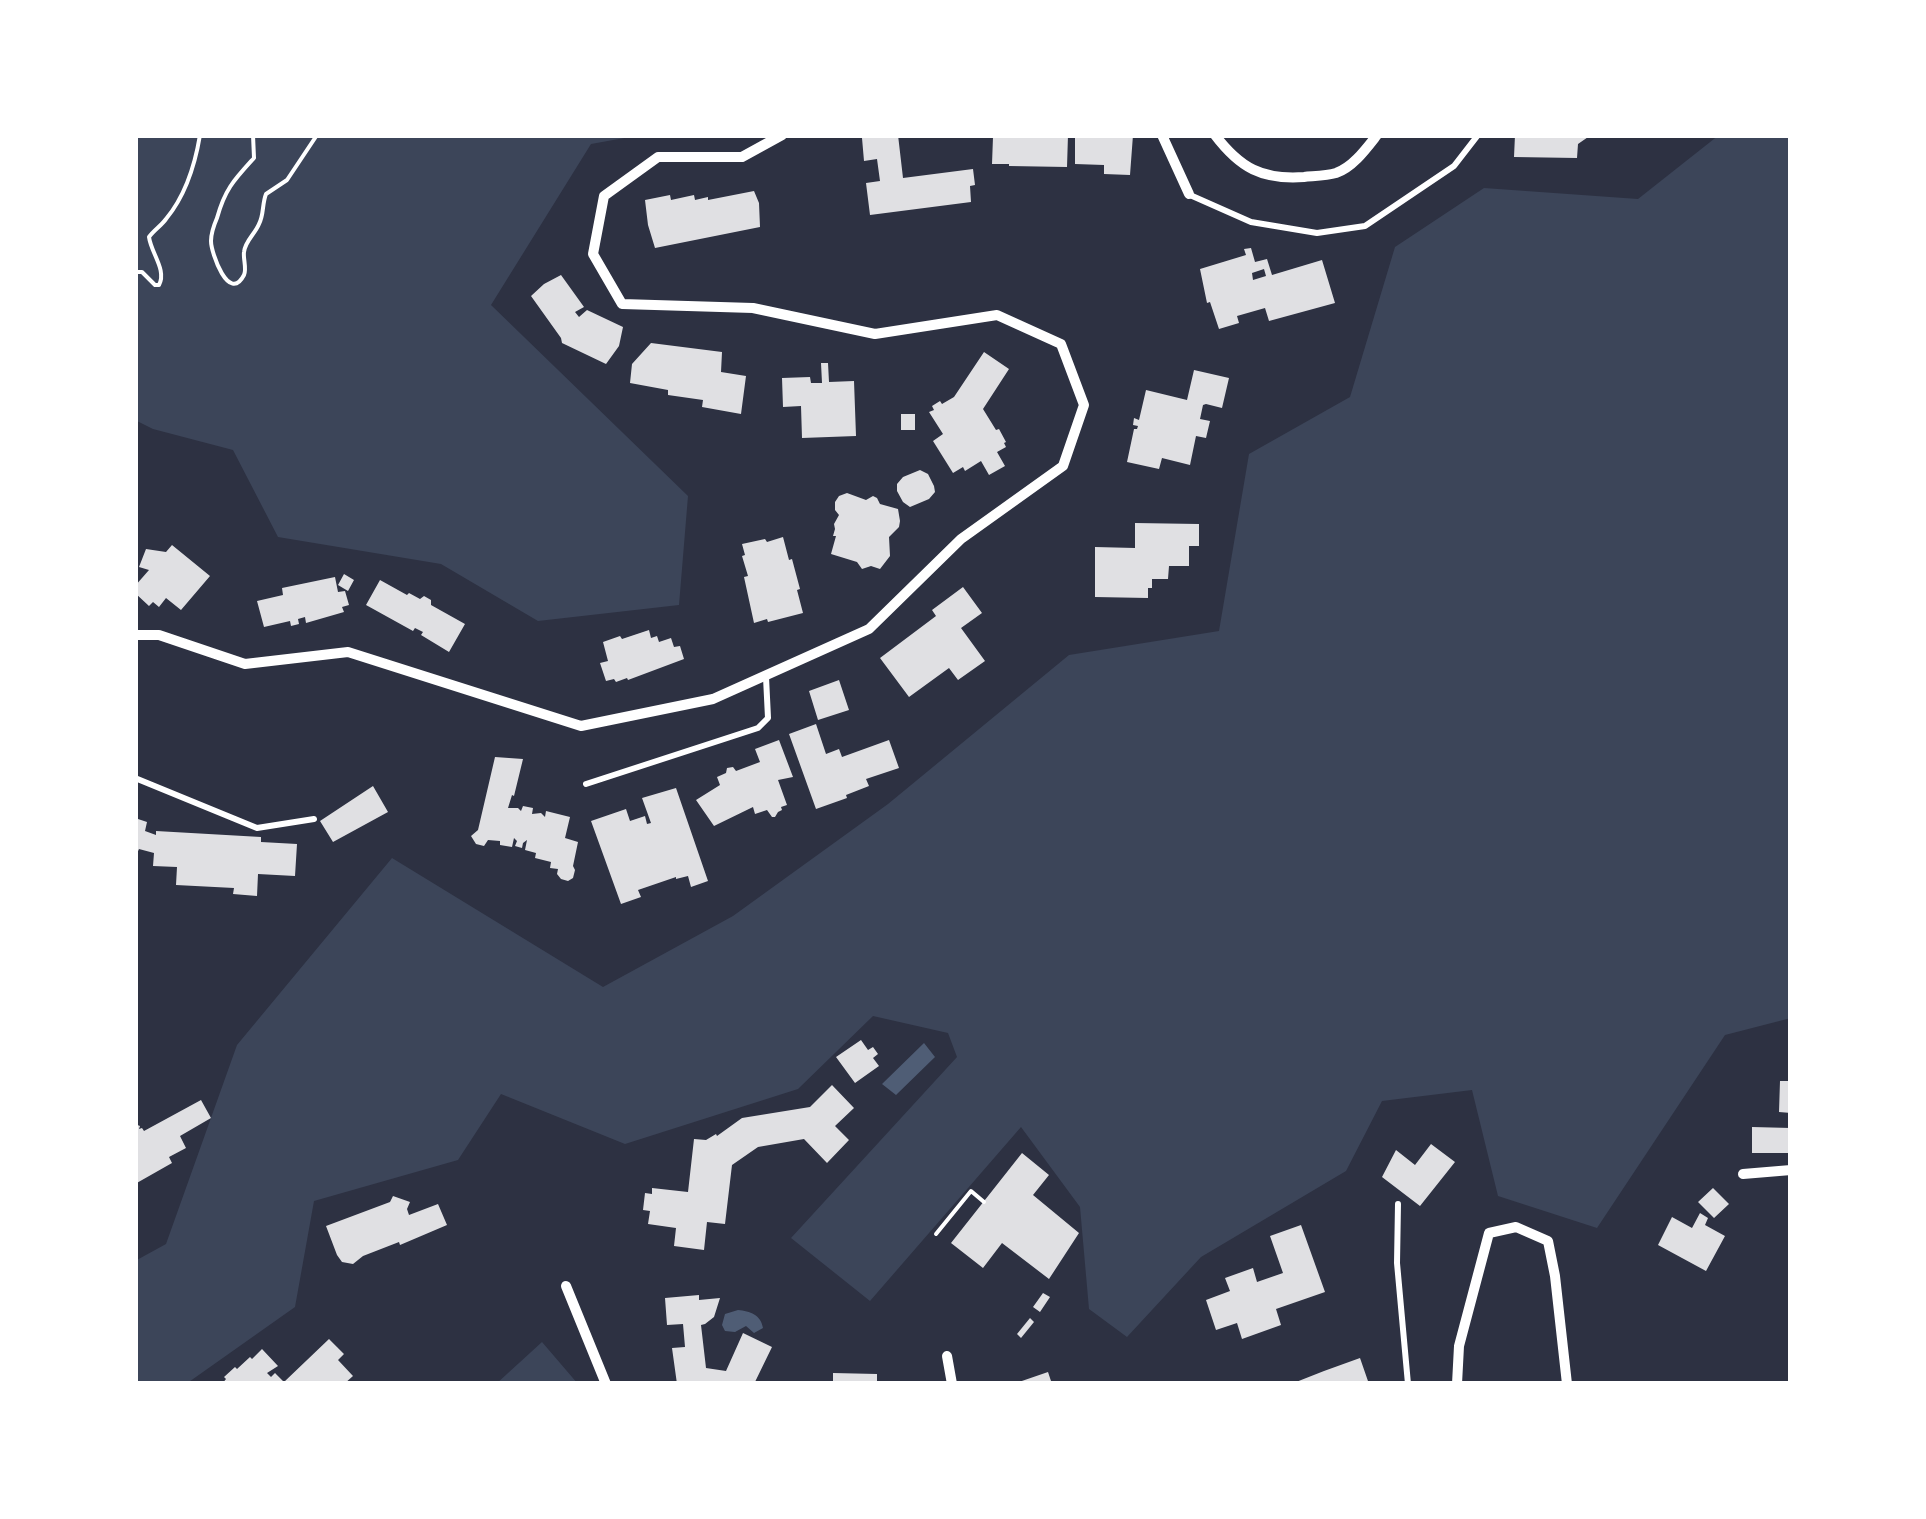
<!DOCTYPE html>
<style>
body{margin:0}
#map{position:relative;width:1926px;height:1519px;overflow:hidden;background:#2d3142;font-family:"Public Sans",sans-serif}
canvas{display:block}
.frame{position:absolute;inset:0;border:138px solid #fff;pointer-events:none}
</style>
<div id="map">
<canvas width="1926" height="1519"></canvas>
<div class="frame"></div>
</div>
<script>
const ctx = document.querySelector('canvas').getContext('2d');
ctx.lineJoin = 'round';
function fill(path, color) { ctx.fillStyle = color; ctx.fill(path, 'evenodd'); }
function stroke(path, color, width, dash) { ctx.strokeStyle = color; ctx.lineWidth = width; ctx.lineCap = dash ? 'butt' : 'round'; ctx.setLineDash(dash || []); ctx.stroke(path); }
fill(new Path2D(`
 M135 135H641L591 144 491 305 688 496 679 605 538 621 441 564 278 537 233 450 153 429 135 420Z
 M1719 135H1791V1018L1725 1035 1597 1228 1498 1196 1472 1090 1382 1101 1346 1171 1201 1257 1127 1337 1089 1309 1080 1207 1021 1127 870 1301 791 1238 957 1057 948 1033 873 1016 798 1089 625 1144 501 1094 458 1160 314 1201 295 1307 186 1384H135V1261L166 1244 237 1045 392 858 603 987 733 916 888 804 1069 655 1219 631 1249 454 1350 397 1395 247 1484 188 1638 199Z
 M542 1342 578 1384H496Z`), '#3c4559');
fill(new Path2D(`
 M924 1043 935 1057 896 1095 882 1084Z
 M738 1310C750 1311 761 1315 763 1328L754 1333 746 1326 735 1332 725 1331 722 1325 725 1314Z`), '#4f5d75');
fill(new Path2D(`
 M881 135H898L903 178 973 169 975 185 970 186 971 202 870 215 866 183 880 181 877 159 864 161 862 138Z
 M1010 135H1068L1067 167 1009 166V164H992L993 137 1010 138Z
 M1075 135H1133L1130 175 1104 174V165L1075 164Z
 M1515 135H1591L1578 144 1577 158 1514 157Z
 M754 191 759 203 760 227 655 248 648 225 645 200 670 195 671 200 694 195 695 200 708 197V200Z
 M1251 248 1255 262 1267 259 1272 275 1322 260 1335 303 1269 321 1265 308 1237 316 1239 323 1219 329 1210 302 1207 303 1200 269 1246 255 1244 249ZM1264 269 1266 276 1253 280 1252 273Z
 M561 275 584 307 575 312 579 317 587 310 623 327 619 346 606 364 562 343 561 338 531 296 544 284Z
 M651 343 722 352 721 372 746 376 741 414 702 407 703 400 668 395V390L630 383 632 364Z
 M984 352 1009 369 983 409 996 430 999 429 1006 442 1004 443 1006 447 997 452 1005 466 989 475 981 461 965 471 963 467 953 473 933 441 943 434 929 412 934 410 932 406 940 401 942 404 954 397Z
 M821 363H828L829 382 854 381 856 436 802 438 801 406 783 407 782 378 810 377 811 383H822Z
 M1194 370 1229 378 1222 408 1206 404 1203 405 1200 419 1210 421 1206 438 1196 436 1190 465 1162 458 1159 469 1127 462 1134 429H1137L1138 426 1133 425 1134 418 1139 420 1146 390 1187 400Z
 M901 414H915V430H901Z
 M920 470 928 474 934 486 935 492 929 499 910 507 903 502 897 491V484L903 477Z
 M847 493 866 500 873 496 877 498 880 504 898 509 900 521 899 527 889 537 890 556 880 569 871 566 862 569 857 562 831 554 836 536H833L835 529 834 524 839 515 835 510V502L839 496Z
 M1135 523 1199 524V546H1189V566H1169L1168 579H1152V588H1148V598L1095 597V547L1135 548Z
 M783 537 789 560 792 559 800 589 797 590 803 613 768 622 767 619 754 623 744 577 748 576 742 556 745 555 742 544 765 539 767 542Z
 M172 545 210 576 181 610 166 598 159 607 153 602 149 606 135 593V586L149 570 139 567 146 549 166 552Z
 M344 574 354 580 348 591 338 585Z
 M335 577 338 592 345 591 349 605 342 607 344 612 306 623 305 617 298 619 299 624 291 626 290 621 264 627 257 601 283 595 282 588Z
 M380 580 407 595 409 593 420 599 424 596 431 600V605L465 624 449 652 421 635 423 632 415 628 413 631 366 605Z
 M963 587 982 613 961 628 985 661 958 680 949 668 909 697 880 658 936 616 932 610Z
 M649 630 651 638 657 636 659 642 671 638 674 647 680 646 684 659 628 680 627 678 616 682 614 679 606 681 600 663 608 661 603 642 620 636 622 639Z
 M839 680 849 710 818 720 809 691Z
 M816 724 826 754 839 749 842 757 889 740 899 768 866 779 869 786 846 795 847 798 816 809 789 734Z
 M779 740 793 777 778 780 787 805 781 807 782 810 778 812 775 817H772L767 810 755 814 753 807 714 826 696 800 720 785 717 777 726 773 727 768 733 767 736 771 760 762 755 749Z
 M495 757 523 759 514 796 512 795 508 808H518L521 811 523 806 533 808 532 814 541 813 545 817 546 811 570 817 565 838 578 842 573 866 575 870 573 878 568 881 561 879 557 874 558 869 550 868 551 862 535 858 536 853 525 850 527 840 523 843 522 848 515 846 517 841 514 838 512 847 500 845V841L488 840 484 846 476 844 471 836 478 830Z
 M373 786 388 812 333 842 320 821Z
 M676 788 708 881 691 887 688 876 676 879V877L638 890 641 897 621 904 591 821 626 809 630 821 645 816 647 824 651 823 642 798Z
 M135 818 147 822 145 831 156 835V831L261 837V842L297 844 295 876 258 874 257 896 233 894 234 888 176 885 177 867 153 866 154 853 139 849 135 858Z
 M861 1040 868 1050 873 1047 878 1054 873 1058 879 1066 855 1083 836 1057Z
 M1780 1081H1791V1113L1779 1112Z
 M832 1085 854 1108 835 1126 849 1140 827 1163 804 1139 758 1147 732 1165 725 1224 707 1222 704 1250 674 1246 676 1228 648 1224 650 1211 643 1210 645 1193 652 1194V1188L688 1192 694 1139 706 1140 716 1134 717 1136 742 1118 810 1107Z
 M201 1100 211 1118 180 1136 186 1148 169 1157 172 1163 135 1184V1124L140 1126 139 1129 142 1128 144 1131Z
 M1752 1127 1791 1128 1789 1153H1752Z
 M1431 1144 1455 1162 1420 1206 1382 1177 1396 1150 1415 1165Z
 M1022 1153 1049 1175 1033 1195 1079 1233 1049 1279 1002 1243 983 1268 951 1243Z
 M1713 1188 1729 1204 1714 1218 1698 1202Z
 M393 1196 410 1202 407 1209 409 1215 438 1204 447 1225 400 1245 399 1242 363 1256 353 1264 342 1262 337 1255 326 1226 390 1202Z
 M1700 1213 1708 1218 1705 1225 1725 1236 1706 1271 1658 1245 1672 1217 1692 1228Z
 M1301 1225 1325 1292 1276 1309 1281 1325 1242 1339 1237 1323 1216 1330 1206 1300 1230 1291 1225 1278 1253 1268 1257 1282 1283 1273 1270 1236Z
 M1043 1293 1050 1297 1040 1312 1033 1307Z
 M699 1295V1300L720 1298 714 1317 705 1324 701 1325 706 1368 726 1371 743 1333 772 1347 754 1384H677L672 1348 685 1347 683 1324 667 1325 665 1298Z
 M1030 1318 1034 1322 1021 1338 1017 1334Z
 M329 1339 344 1354 338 1360 353 1376 344 1384H222L226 1379 224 1377 235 1367 237 1369 250 1357 252 1359 262 1349 278 1366 267 1373 271 1377 275 1373 284 1382Z
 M1360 1358 1369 1384H1291L1324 1371Z
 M1048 1372 1052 1384H1016V1383Z
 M833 1373 877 1374V1384H833Z`), '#e0e0e3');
stroke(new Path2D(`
 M253 135 254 158C234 180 225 189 217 218 214 225 211 233 211 241 211 253 229 304 244 275 247 269 243 259 244 252 245 241 255 234 259 224 264 215 262 204 266 194L287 180 317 135
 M135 272H142L155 285H159C167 270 151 253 149 237 154 230 161 226 166 219 186 195 195 165 200 135
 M936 1234 971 1191 984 1202`), '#fff', 4);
stroke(new Path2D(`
 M1190 195 1251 222 1317 233 1365 226 1454 166 1478 135
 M135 778 257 828 314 819
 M586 784 758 728 768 718 766 677
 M1398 1204 1397 1263 1408 1384`), '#fff', 6);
stroke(new Path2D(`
 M1162 135 1189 194
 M1215 135C1240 168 1262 180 1304 177 1314 176 1326 176 1336 173 1353 167 1366 149 1377 135
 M135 635H159L245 664 348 652 581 726 713 699 869 629 961 539 1063 466 1084 405 1061 344 997 315 875 334 753 308 622 304 593 254 604 196 658 157H742L782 135
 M1743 1174 1791 1170
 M566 1286 606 1384
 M947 1356 952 1384
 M1457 1384 1459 1346 1489 1233 1516 1227 1548 1241 1555 1276 1567 1384`), '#fff', 10);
</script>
